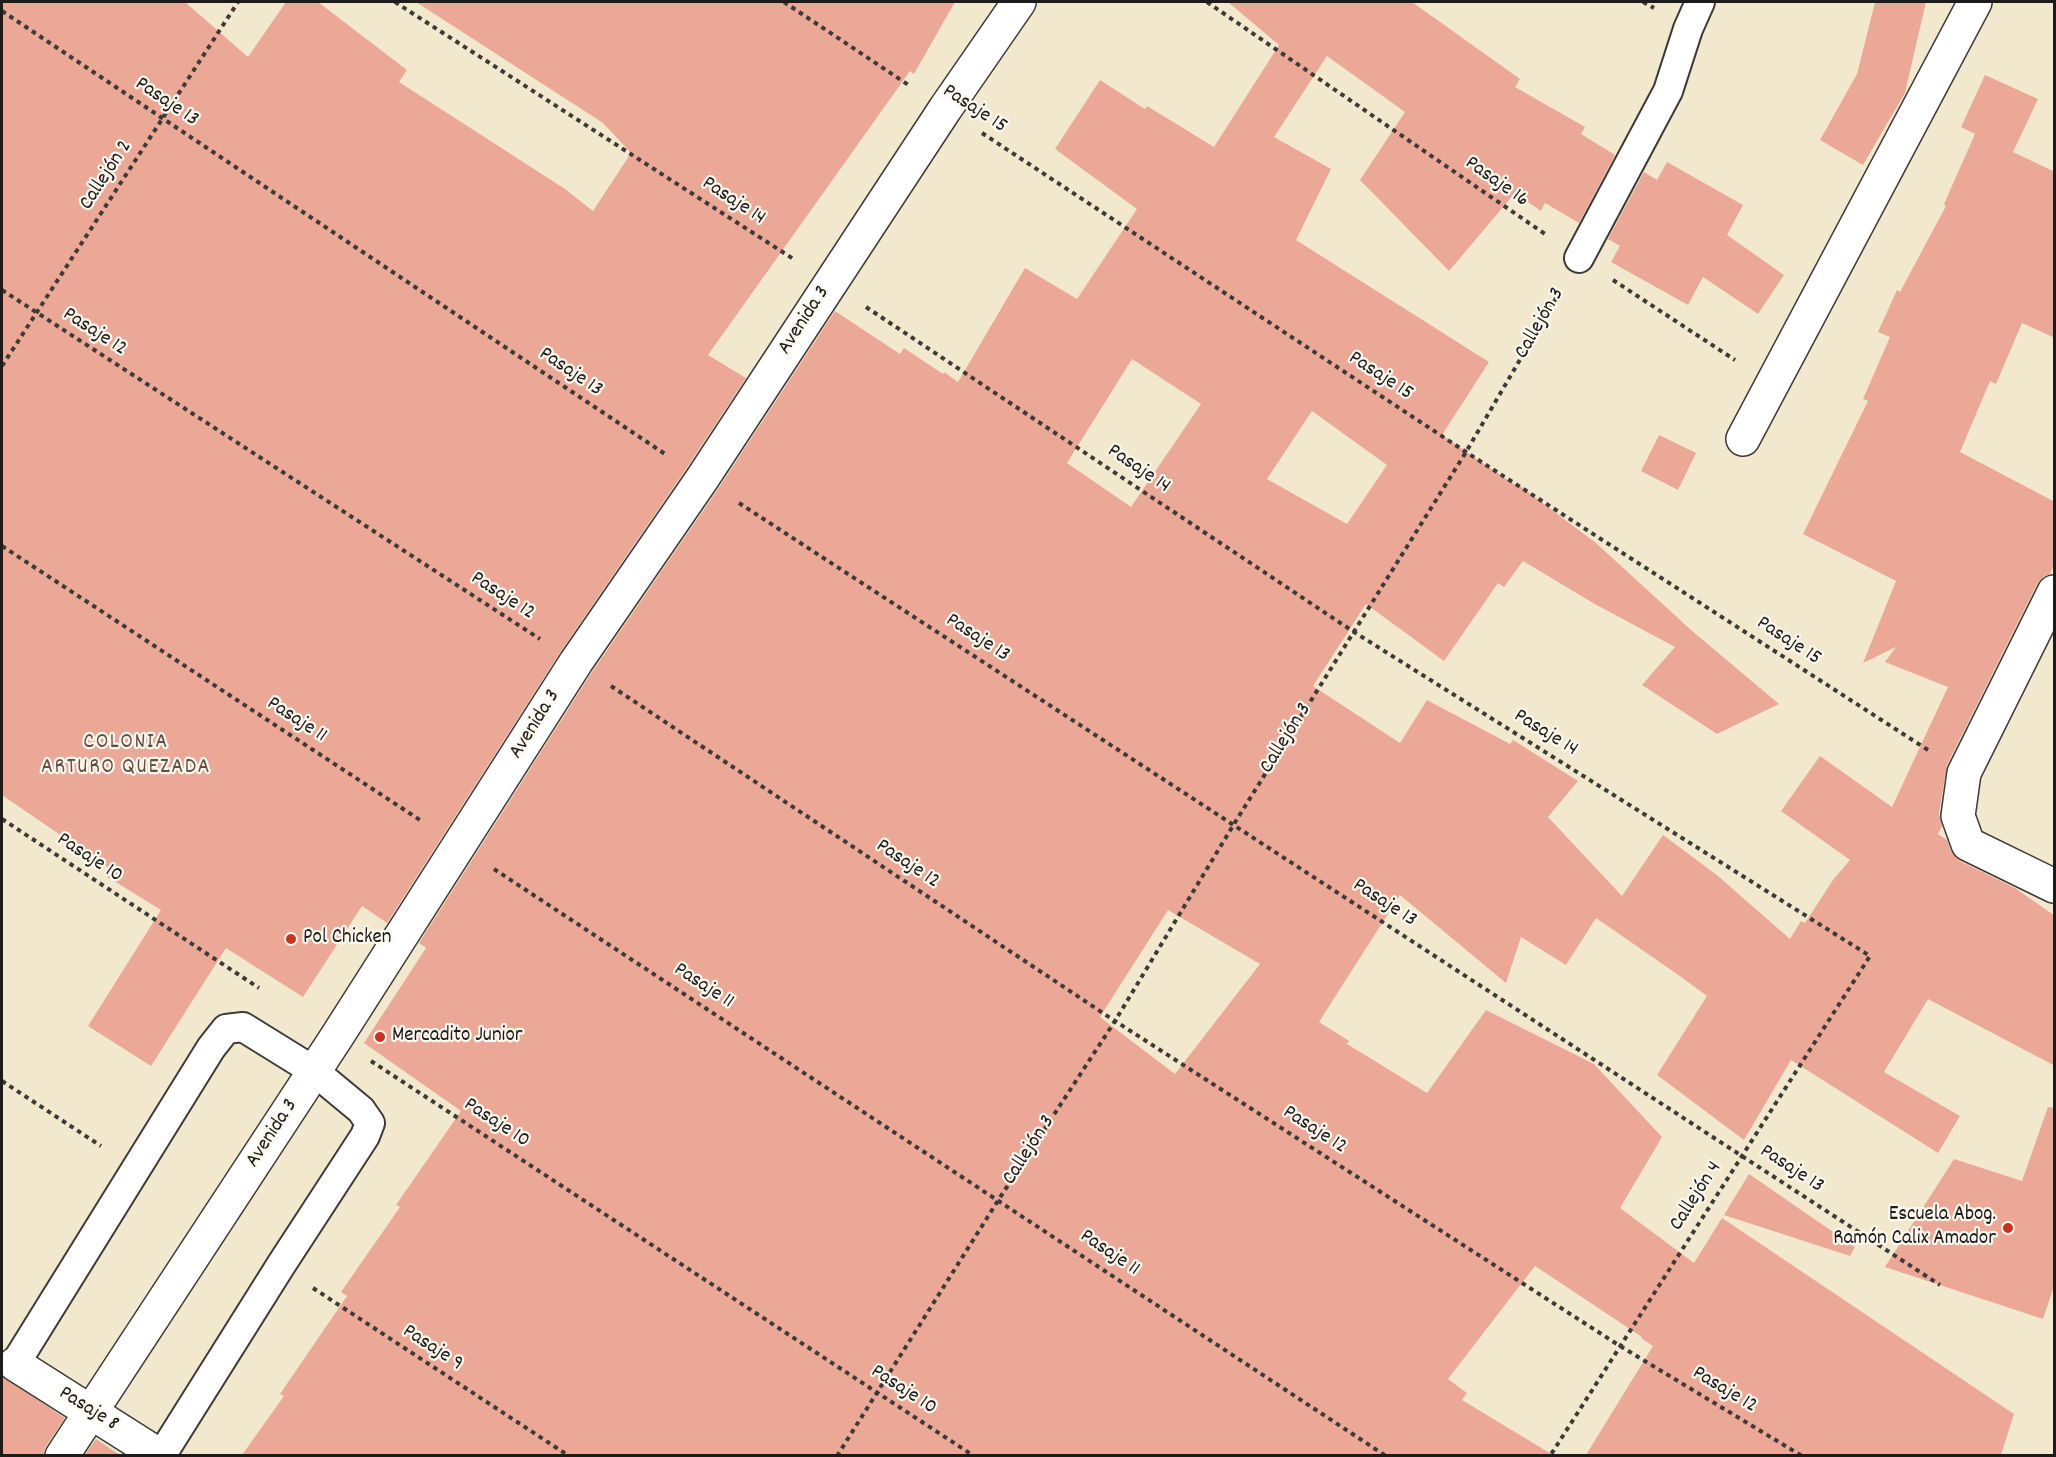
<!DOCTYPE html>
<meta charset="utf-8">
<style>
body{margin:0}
#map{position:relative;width:2056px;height:1457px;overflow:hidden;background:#f2e8ce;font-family:Dekko,sans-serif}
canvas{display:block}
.frame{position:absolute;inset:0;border:3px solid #1c1c1c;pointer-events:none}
</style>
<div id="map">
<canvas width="2056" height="1457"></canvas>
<div class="frame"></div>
</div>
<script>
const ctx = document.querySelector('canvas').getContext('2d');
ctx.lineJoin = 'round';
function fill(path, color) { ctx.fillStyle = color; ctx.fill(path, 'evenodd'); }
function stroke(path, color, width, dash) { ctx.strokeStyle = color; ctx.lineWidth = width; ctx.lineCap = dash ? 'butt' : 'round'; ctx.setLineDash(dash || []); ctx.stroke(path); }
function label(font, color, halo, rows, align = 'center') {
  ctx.font = font + ' Dekko,sans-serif'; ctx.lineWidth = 4.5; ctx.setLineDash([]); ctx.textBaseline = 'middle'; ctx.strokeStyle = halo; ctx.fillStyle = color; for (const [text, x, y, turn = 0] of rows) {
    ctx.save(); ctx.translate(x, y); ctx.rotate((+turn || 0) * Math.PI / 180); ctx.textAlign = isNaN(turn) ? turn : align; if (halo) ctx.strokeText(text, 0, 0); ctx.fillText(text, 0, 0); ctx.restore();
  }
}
fill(new Path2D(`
 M2 2H185L248 57 286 2H318L407 70 399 82 565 189 593 211 631 153 603 123 416 2H955L914 74 910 71 708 355 746 378 686 469 561 651 387 923 362 906 303 997 226 948 151 1066 88 1026 161 910 106 876 110 869 2 795Z
 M1228 2H1412L1520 79 1515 87 1585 127 1581 134 1615 155 1579 223 1545 203 1541 211 1515 193 1449 271 1360 180 1405 112 1327 56 1274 137 1331 169 1296 240 1489 362 1442 435 1515 485 1516 483 1596 543 1691 630 1779 704 1717 734 1642 685 1675 647 1593 603 1523 561 1504 587 1498 583 1444 661 1366 604 1313 686 1400 743 1427 700 1510 744 1513 740 1578 781 1548 817 1622 896 1663 835 1718 876 1790 939 1801 921 1805 923 1833 880 1850 860 1781 811 1820 756 1892 807 1948 687 1885 662 1896 647 1863 663 1896 581 1803 534 1868 401 1863 399 1890 337 1878 332 1897 290 1900 292 1946 206 1944 204 1975 134 1961 127 1985 75 2038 99 2013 152 2055 172V338L2022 323 1996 384 1990 381 1960 452 2055 502V562L2050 574 2043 577 2037 584 1947 765 1939 813 1942 826 1938 834 1947 840 1951 851 1960 861 2015 888 2055 916V1066L1928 999 1884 1072 1960 1116 1938 1153 1791 1060 1744 1140 1657 1075 1707 996 1677 974 1596 918 1566 965 1521 937 1506 983 1400 895 1319 1022 1349 1041 1347 1044 1427 1093 1486 1010 1594 1064 1662 1137 1620 1208 1694 1263 1722 1218 2014 1414 2001 1455H1586L1653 1346 1641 1338 1642 1337 1535 1266 1448 1379 1467 1393 1462 1400 1553 1455H242L284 1396 280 1394 347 1296 341 1292 400 1207 396 1205 461 1111 364 1043 426 948 419 943 592 672 718 489 835 311 900 354 904 348 943 374 944 372 958 382 1025 268 1077 299 1137 209 1055 149 1100 80 1145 109 1147 106 1214 147 1279 45ZM1132 359 1201 404 1131 507 1067 463ZM1312 411 1387 465 1347 524 1267 479ZM1168 910 1260 964 1175 1074 1100 1017Z
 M1875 2H1926L1905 93 1863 165 1820 140 1857 74Z
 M1667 162 1743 205 1727 235 1784 275 1758 314 1703 277 1688 305 1611 262 1620 246 1608 239 1644 172 1657 180Z
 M1659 435 1696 453 1678 490 1641 471Z
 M2048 1107 2055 1108V1283L2043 1319 1885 1267 1954 1159 2022 1181Z
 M1749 1174 1855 1247 1850 1256 1724 1215Z
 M2 1376 65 1418 46 1446 43 1455H2Z
 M96 1439 120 1455H85Z`), '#eca897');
const service = new Path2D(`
 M1579 258 1668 91 1688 29 1700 2
 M15 1364 211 1048 226 1029 243 1027 314 1071 361 1110 370 1123 365 1136 281 1265 161 1456`);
const minor = new Path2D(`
 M1743 439 1975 2
 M2054 592 1964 773 1958 816 1968 844 2054 886
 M15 1364 160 1456`);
const tertiary = new Path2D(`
 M62 1456 336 1038 576 662 702 479 945 109 1019 2`);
stroke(service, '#3c3b37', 32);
stroke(minor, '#3c3b37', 36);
stroke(tertiary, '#3c3b37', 36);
stroke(new Path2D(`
 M395 2 795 260
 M784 2 910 86
 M1207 2 1545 234
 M1643 2 1654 8
 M2 11 668 456
 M982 133 1466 452 1928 750
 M1613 280 1735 360
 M2 290 540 639
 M866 307 1354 632 1870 956 1550 1456
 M2 366 238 2
 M739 503 1940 1285
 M2 546 423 822
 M611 686 1115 1021 1620 1346 1802 1456
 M2 819 259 988
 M494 869 1386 1456
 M371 1061 974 1456
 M2 1081 101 1146
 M313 1288 569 1456
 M837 1456 999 1199 1115 1021 1234 824 1466 452 1559 293`), '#3c3b37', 4, [4.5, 4.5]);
stroke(service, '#fff', 28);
stroke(minor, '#fff', 33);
stroke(tertiary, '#fff', 33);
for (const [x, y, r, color] of [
 [291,939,6,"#c8321e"],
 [380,1037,6,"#c8321e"],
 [2008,1228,6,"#c8321e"]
]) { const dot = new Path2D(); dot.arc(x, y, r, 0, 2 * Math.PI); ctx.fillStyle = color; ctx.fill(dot); stroke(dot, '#fbf7ec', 2); }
label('21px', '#1c1c1c', '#fbf7ec', [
 ["Pasaje 13",166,103,34],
 ["Pasaje 15",974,110,33],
 ["Callejón 2",107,176,-57],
 ["Pasaje 16",1496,183,35],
 ["Pasaje 14",733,202,33],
 ["Avenida 3",805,321,-57],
 ["Callejón 3",1541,324,-60],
 ["Pasaje 12",94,333,33],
 ["Pasaje 13",570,373,34],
 ["Pasaje 15",1380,377,33],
 ["Pasaje 14",1138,470,34],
 ["Pasaje 12",502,597,33],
 ["Pasaje 13",977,639,33],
 ["Pasaje 15",1788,642,33],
 ["Pasaje 11",296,721,33],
 ["Avenida 3",536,725,-58],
 ["Pasaje 14",1545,734,32],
 ["Callejón 3",1287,739,-58],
 ["Pasaje 10",89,859,33],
 ["Pasaje 12",907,865,34],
 ["Pasaje 13",1384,904,33],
 ["Pasaje 11",703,987,33],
 ["Pasaje 10",496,1124,33],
 ["Pasaje 12",1314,1131,33],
 ["Avenida 3",273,1134,-57],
 ["Callejón 3",1030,1151,-57],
 ["Pasaje 13",1791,1170,33],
 ["Callejón 4",1697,1197,-57],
 ["Pasaje 11",1109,1254,34],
 ["Pasaje 9",432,1349,33],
 ["Pasaje 10",903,1391,33],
 ["Pasaje 12",1724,1391,31],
 ["Pasaje 8",88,1410,32]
]);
label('21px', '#1c1c1c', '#fbf7ec', [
 ["Pol Chicken",303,939],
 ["Mercadito Junior",392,1037],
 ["Escuela Abog.",1996,1216,"right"],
 ["Ramón Calix Amador",1996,1240,"right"]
], 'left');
ctx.letterSpacing = '1.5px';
label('22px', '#654d47', '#fbf7ec', [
 ["COLONIA",126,744],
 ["ARTURO QUEZADA",126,769]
]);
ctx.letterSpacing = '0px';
</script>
